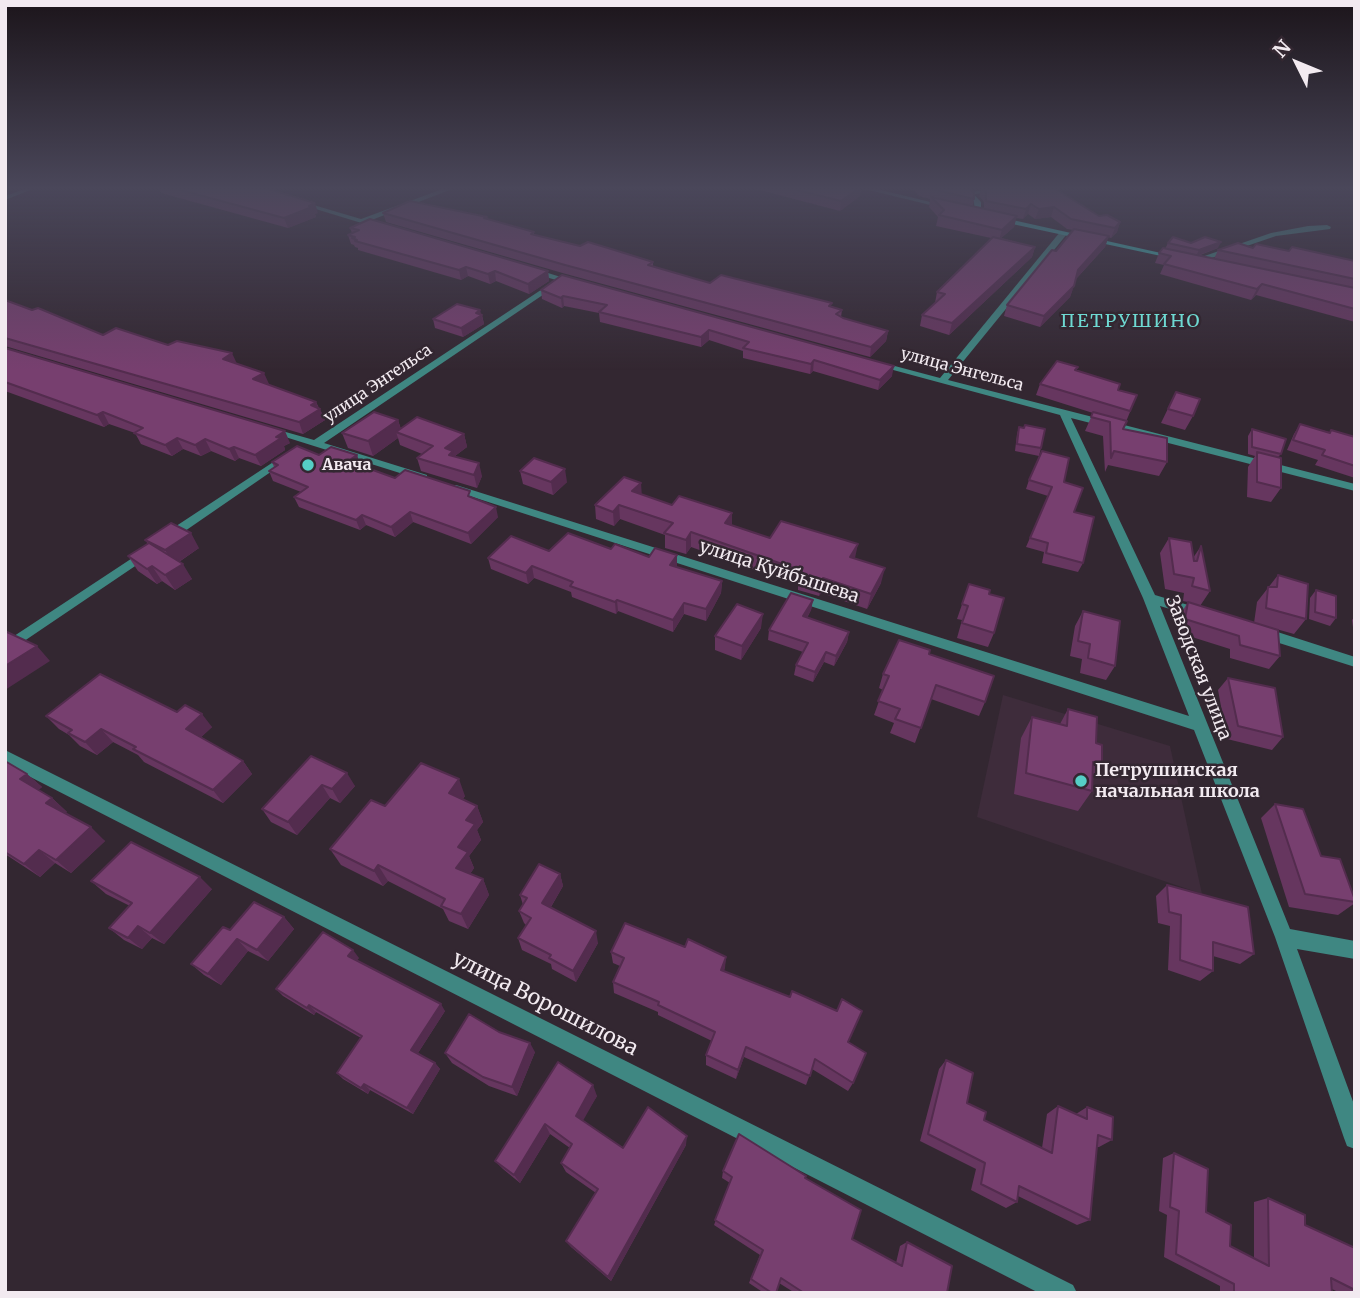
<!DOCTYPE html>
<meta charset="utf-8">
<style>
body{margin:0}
#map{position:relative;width:1360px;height:1298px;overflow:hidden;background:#332731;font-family:Merriweather,serif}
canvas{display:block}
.frame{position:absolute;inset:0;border:7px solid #f2eaf0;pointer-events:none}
.north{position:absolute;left:1262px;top:28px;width:70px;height:70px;-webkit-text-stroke:5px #332731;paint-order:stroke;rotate:313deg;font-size:19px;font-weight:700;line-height:28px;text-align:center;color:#f2eaf0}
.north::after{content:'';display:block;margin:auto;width:24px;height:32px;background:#f2eaf0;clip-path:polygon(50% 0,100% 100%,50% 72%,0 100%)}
</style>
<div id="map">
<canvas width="1360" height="1298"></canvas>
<div class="frame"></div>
<div class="north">N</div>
</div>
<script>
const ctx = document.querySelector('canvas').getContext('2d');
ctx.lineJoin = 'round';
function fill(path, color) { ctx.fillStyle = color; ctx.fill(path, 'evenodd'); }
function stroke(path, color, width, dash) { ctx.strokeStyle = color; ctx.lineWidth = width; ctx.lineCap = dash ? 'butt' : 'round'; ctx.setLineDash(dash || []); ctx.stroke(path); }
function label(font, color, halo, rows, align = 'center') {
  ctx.font = font + ' Merriweather,serif'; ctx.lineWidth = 5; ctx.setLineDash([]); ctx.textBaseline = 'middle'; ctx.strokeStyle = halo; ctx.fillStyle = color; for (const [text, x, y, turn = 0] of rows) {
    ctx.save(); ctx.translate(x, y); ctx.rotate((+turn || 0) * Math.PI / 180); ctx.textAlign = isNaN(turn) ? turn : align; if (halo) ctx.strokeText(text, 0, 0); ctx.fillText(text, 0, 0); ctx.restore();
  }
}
fill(new Path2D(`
 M1003 695 1170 746 1202 894 977 817Z`), '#3e2c3b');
fill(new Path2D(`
 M27 188 33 189 5 200V196Z`), '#3f8782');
fill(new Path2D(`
 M445 188H455L369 221 384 225V229H381L296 203 300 201 361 219Z
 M860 188H873L951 207 947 209Z
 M997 188H1024L968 195 965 193Z
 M1327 225 1331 227 1330 229 1276 236 1197 263 1190 261 1271 233 1308 226Z
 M1060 232 1067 234 948 380 1355 484V491L1071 418 1155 595 1208 611 1210 614 1203 619 1160 606 1290 929 1355 941V959L1297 949 1355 1107V1149L1347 1146 1344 1138 1275 937 1194 730 448 489 446 487 448 485H456L1189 716 1143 598 1060 415 871 364 876 361 940 378Z
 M532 268 580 283 576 285 559 281V284L324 443 427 475V479H419L263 430 268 427 314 440 556 280 529 272V268Z
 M287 453 292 456 291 458 169 542H161L159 539 161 536Z
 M146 549 152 553 150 556 5 654V642Z
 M1262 627 1355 657V667L1257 636 1255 632 1257 628Z
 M5 750 1073 1285 1077 1293H1039L5 764Z`), '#3f8782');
fill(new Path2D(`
 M961 188H968L981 202V213L1179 257 1175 259 975 216 974 202Z`), '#3abab3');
fill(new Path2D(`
 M159 188H265L318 213 315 214 316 217 288 228 161 193Z
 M752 188H861L860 196 840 211Z
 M912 188H969L974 199 973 206 984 209V202L979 196 981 189H973L971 188H1054L1099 216 1120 222 1117 232 1111 238 1108 237 1105 247 1076 279 1070 297 1040 327 1004 316 1007 305 1056 251 1073 230 1067 229 1051 217 1035 219 1028 214 1023 219 1016 218 1014 227 1001 238 1035 247 1032 257 949 335 920 326 922 315 935 303 937 292 991 238 936 226 938 217 929 207 930 199 919 196Z
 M383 213 487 219 534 232V235L580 246 653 262V266L710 283 831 306 842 310 841 317 888 331 886 341 870 357 566 274 386 222Z
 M350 228 548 271 549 281 529 294 496 281 490 284 468 276 461 280 358 250V248L355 247 354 245 351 244 348 235 352 233Z
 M1168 243H1191L1218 248 1198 256 1214 259 1218 250 1253 248 1289 251 1355 261V322L1256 295 1251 300 1160 274 1164 265 1155 263 1159 253 1165 249Z
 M562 275 892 376 878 390 813 371 810 374 743 358V351L709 340 701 347 600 322 599 313 564 306 562 308 542 299 541 290Z
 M5 300 103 335 168 345 236 363 269 384 268 385 316 402 325 420 303 434 5 346Z
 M480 314 482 315 484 324 463 337 435 328 433 319Z
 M5 348 290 443 284 446 285 450 261 466 239 458 235 461 211 451 201 456 183 449 172 456 141 444 135 433 109 424 104 427 5 391Z
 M1078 367 1076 371 1118 390 1137 395 1123 429 1167 462 1159 476 1108 465 1105 472 1103 436 1085 431 1093 413 1036 395 1040 384Z
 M1176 392 1193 416 1185 430 1161 423Z
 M398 420 401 429 464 434 467 447 455 456 482 476 477 488 421 471 417 458 422 454 400 445 398 438 373 456 348 448 342 433Z
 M1300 424 1329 432 1355 437V478L1315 465 1318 460 1287 450 1294 434Z
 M1025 425 1041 448 1039 456 1015 451 1017 434 1019 427 1023 428Z
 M1252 429 1281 454 1278 457 1281 488 1271 502 1247 497 1248 467 1255 456 1248 454V436Z
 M319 455H357L360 465 395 478 471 497 498 517 471 544 413 522 395 537 366 525 360 530 299 507 294 497 301 492 273 481 269 471 274 467 272 462Z
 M520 471 567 482 553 495 523 484Z
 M1029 480 1064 482 1074 512 1083 563 1078 572 1042 563 1044 552 1026 547 1048 496 1026 489Z
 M641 483V495L770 538 855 559 881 583 867 609 821 593 819 596 798 590V585L691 547 686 554 665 548V535L620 519 614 526 596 519 595 505Z
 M1169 538 1193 558 1201 546 1210 591 1200 606 1254 623 1257 602 1278 575 1306 619 1294 634 1269 627 1280 656 1269 669 1230 658V649L1176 632 1180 615 1188 602 1183 601 1184 593 1165 589 1160 553Z
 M145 540 199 548 179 562 192 579 175 590 162 581 157 584 138 571 128 556 148 544Z
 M611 549 677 567 722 581 721 593 706 621 684 614 673 632 618 611 616 614 572 597 571 592 534 578 528 584 491 569 488 558 549 551Z
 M969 584 994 633 988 647 957 638 962 620 957 619Z
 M1316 590 1336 618 1330 626 1309 619 1310 598Z
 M813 600 811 610 807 618 849 632 847 642 834 666 824 662 813 682 794 675 796 665 803 652 768 640 769 630Z
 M1083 611 1115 666 1106 680 1080 673 1082 659 1070 656 1075 626Z
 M1355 616V642L1352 620Z
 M761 628 741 660 715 650V636Z
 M929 654 985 702 979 716 931 699 915 743 890 733 894 723 874 715 883 690 879 688 883 674Z
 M1228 678 1283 737 1272 750 1227 739 1218 690Z
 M1068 709 1096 743 1102 764 1093 777 1092 791 1078 811 1014 794 1021 738 1032 717 1060 724Z
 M177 712 212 727 201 737 243 761 252 774 223 803 144 762 138 755 113 742 97 755 80 746 69 735 59 729 46 716Z
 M311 756 355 786 340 803 330 798 297 835 271 822 262 809Z
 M5 761 27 774 42 787 38 790 52 798 67 812 65 813 105 841 71 873 55 863 40 877 5 854Z
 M465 796 463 799 477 806 483 822 477 830 481 840 469 856 474 868 470 874 483 879 489 895 468 929 449 921 443 909 388 881 383 886 341 865 330 849 385 806Z
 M1275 804 1321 856 1355 900V903L1338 915 1289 907 1261 818Z
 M560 874 563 886 551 907 598 943 576 982 552 969 551 964 522 950 518 938 526 925 524 923 519 911 523 905 520 895Z
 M91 881 212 889 164 944 152 938 142 949 124 940 109 928 130 906 106 894Z
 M1167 885 1254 954 1240 964 1213 956V971L1200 981 1168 970 1170 926 1158 923 1156 896Z
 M284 917 294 929 268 961 248 951 221 985 204 975 191 964 230 930Z
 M685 947 726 957 724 971 848 1042 853 1083 848 1091 812 1069 806 1085 744 1057 736 1079 706 1065V1055L712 1041 658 1015V1012L614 993 613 982 620 966 613 963 611 952Z
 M359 958 357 960 445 1011 418 1053 435 1063 440 1069 413 1114 370 1090 368 1094 343 1079 337 1073 361 1038 316 1012 314 1015 283 996 276 989Z
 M535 1052 517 1096 489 1086 452 1063 445 1053Z
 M946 1060 967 1103 984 1120 1042 1148 1047 1114 1058 1106 1076 1114 1087 1107 1112 1140 1099 1147H1097L1090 1220 1077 1225 1018 1196 1017 1202 1006 1208 971 1190 976 1169 920 1141 939 1069Z
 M558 1062 597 1096 582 1120 623 1148 686 1145 611 1281 571 1247 566 1241 596 1193 566 1172 561 1163 570 1148 550 1134 520 1183 503 1169 495 1161Z
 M1174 1153 1206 1212 1230 1246 1254 1259V1202L1268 1198 1305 1225 1355 1248V1293H1340L1332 1289V1293H1220V1286L1164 1257 1167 1215 1159 1211 1163 1158Z
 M723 1171 805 1178 852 1239 896 1263 900 1246 907 1242 947 1293H795L779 1283 776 1293H764L749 1283 760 1255 714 1225 730 1183 722 1178Z`), '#66365f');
fill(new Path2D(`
 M859 188H861L860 196 840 211 841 201Z
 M315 203 318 213 315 214 316 217 288 228 284 218Z
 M1031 204 1028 214 1023 219 1026 209Z
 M1054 207 1051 217 1035 219 1039 209Z
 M1017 216 1014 227 999 240 1002 230Z
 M1120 222 1117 232 1111 238 1115 228Z
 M1109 236 1105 247 1074 281 1078 270Z
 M1221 242 1218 248 1196 256 1199 250Z
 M1035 247 1032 257 949 335 952 323Z
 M466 267 468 276 461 280 459 270Z
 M495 271 496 281 490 284 488 274Z
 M548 271 549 281 529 294 528 284Z
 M1262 284 1256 295 1251 300 1257 289Z
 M1074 286 1070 297 1040 327 1044 316Z
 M563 296 564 306 562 308 561 298Z
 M480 310 484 324 463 337 461 328Z
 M709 330V340L701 347V337Z
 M888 331 886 341 870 357 871 347Z
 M232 353 237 364 223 359Z
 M814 360 813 371 810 374 811 364Z
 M894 366 892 376 878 390 880 380Z
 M264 373 269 384 258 390 253 379Z
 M316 402 319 409H320L325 420 303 434 299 422 311 405Z
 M103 412 109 424 104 427 97 415Z
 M398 420 402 434 396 432 398 438 373 456 368 441Z
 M285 431 290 443 284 446 285 450 261 466 255 455 276 437Z
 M464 434 467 447 455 456 457 465 445 448Z
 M177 438 183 449 172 456 165 445Z
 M205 439 211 451 201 456 195 445Z
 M234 447 239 458 235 461 229 449Z
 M357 455 360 465 348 461Z
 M479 463 482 476 477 488 474 475Z
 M565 469 567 482 553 495 551 482Z
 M641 483 642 497 632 491Z
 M619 505 620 519 614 526 613 512Z
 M496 507 498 517 471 544 468 533Z
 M410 512 413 522 395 537 391 527Z
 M732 513V528L725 523Z
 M362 515 366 525 360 530 356 520Z
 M691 532V547L686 554V540Z
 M191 533 199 548 174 565 165 550Z
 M858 544 855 558 850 557Z
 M677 555V567L670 565Z
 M183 564 192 579 175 590 165 575Z
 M152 566 162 581 157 584 147 569Z
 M532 566 534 578 528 584 526 573Z
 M885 568 881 583 867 609 871 594Z
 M823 578 821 593 819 596 821 582Z
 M722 581 721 593 706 621V609Z
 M617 600 618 611 616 614 615 602Z
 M813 600 811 610 802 626 803 616Z
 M684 603V614L673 632V620Z
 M763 614 761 628 741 660 742 646Z
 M849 632 847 642 834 666 836 656Z
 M37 646 50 661 5 690V666Z
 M826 652 824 662 813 682 815 672Z
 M202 714 212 727 196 742 186 729Z
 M101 729 113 742 97 755 85 742Z
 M243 761 252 774 223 803 213 790Z
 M347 773 355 786 340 803 332 789Z
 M27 774 42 787 35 793 20 779Z
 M459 779 465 796 455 809 449 793Z
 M322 785 330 798 297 835 288 822Z
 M52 798 67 812 61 817 46 803Z
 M477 806 483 822 477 830 481 840 469 856 474 868 463 884 456 868 458 847 466 820Z
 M91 827 105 841 71 873 56 860Z
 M39 850 55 863 40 877 24 864Z
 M378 865 388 881 383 886 374 871Z
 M560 874 563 886 546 915 542 903Z
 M200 877 212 889 164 944 150 933Z
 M483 879 489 895 468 929 461 914Z
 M284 917 294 929 268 961 257 950Z
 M138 926 152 938 142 949 128 938Z
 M596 931 598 943 576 982 573 971Z
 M237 939 248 951 221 985 208 974Z
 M353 950 359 958 354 963 348 956Z
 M726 957 725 968 720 981 721 970Z
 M441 1004 445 1011 416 1056 411 1050Z
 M309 1005 316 1012 314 1015 307 1008Z
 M530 1043 535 1052 517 1096 512 1087Z
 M746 1047 744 1057 736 1079 738 1070Z
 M435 1063 440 1069 413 1114 407 1108Z
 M364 1084 370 1090 368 1094 361 1088Z
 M593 1085 597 1096 580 1126 576 1116Z
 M545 1124 550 1134 520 1183 514 1175Z
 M687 1136 686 1145 611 1281 608 1277Z`), '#532c4e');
const building = new Path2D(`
 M173 188H265L315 203 309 206 312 207 284 218Z
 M789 188H859L841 201Z
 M928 188H969L974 193V199Z
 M983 188H1054L1099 216 1107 215 1120 222 1115 228 1071 219 1054 207 1039 209 1031 204 1026 209 986 201V192Z
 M931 197 1017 216 1002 230 939 215 944 210Z
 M410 201 487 217 484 218 534 232 531 234 580 246 588 242 608 248 653 262 648 265 710 283 721 275 832 303 829 306 842 310 836 314 843 318 888 331 871 347 565 265 383 213Z
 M370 219 548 271 528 284 495 271 488 274 466 267 459 270 355 241 357 240 352 238 355 237 348 235 359 230 350 228Z
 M1074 229 1109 236 1078 270 1074 286 1044 316 1007 305 1052 250 1056 251Z
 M993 237 1035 247 952 323 922 315 945 294 937 292Z
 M1173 237 1191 243 1205 237 1221 242 1199 250 1168 243Z
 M1238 243 1253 248 1256 244 1289 251 1292 247 1355 261V279L1218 250Z
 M1163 248 1355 288V309L1262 284 1257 289 1164 264 1171 256 1159 253Z
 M562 275 894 366 880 380 814 360 811 364 743 348 749 342 709 330 701 337 599 312 607 305 563 296 561 298 541 290Z
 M5 300 32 310 38 308 103 335 116 328 168 345 177 341 232 353 223 359 264 373 253 379 316 402 311 405 320 409 299 422 5 338Z
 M457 304 480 310 476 313 482 315 461 328 433 319Z
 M5 348 285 431 276 437 281 438 255 455 234 447 229 449 205 439 195 445 177 438 165 445 134 433 143 428 103 412 97 415 5 382Z
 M1057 361 1078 367 1075 370 1120 384 1118 390 1137 395 1130 411 1040 384Z
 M1176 392 1200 399 1193 416 1168 409Z
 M374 412 398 420 368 441 342 433Z
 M1093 412 1127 421 1123 429 1167 438V462L1114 451 1111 458 1110 422 1091 417Z
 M417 417 464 434 445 448 453 451 449 455 479 463 474 475 417 458 433 446 396 432Z
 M1300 424 1330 433 1331 430 1355 437V466L1322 455 1325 450 1293 440Z
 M1025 425 1045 429 1041 448 1017 444 1019 427 1024 428Z
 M1252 429 1286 439 1281 454 1252 447Z
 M297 446 319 455 331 447 357 455 348 461 395 478 405 470 470 491 468 496 496 507 468 533 410 512 391 527 362 515 356 520 294 497 308 487 269 471 278 465 272 462Z
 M1042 451 1069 458 1064 482 1083 488 1074 512 1094 517 1083 563 1046 553 1048 543 1030 538 1052 487 1029 480Z
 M1257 452 1281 458V488L1257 482Z
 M534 458 565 469 551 482 520 471Z
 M624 477 641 483 632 491 672 505 679 496 732 513 725 523 770 538 781 521 858 544 850 557 885 568 871 594 823 578 821 582 800 575 802 571 691 532 686 540 664 533 673 523 619 505 613 512 595 505Z
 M171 523 191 533 165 550 145 540Z
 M568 533 611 549 615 544 649 557 655 548 677 555 670 565 722 581 706 609 684 603 673 620 617 600 615 602 570 586 573 582 532 566 526 573 488 558 511 536 549 551Z
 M1169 538 1191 542 1194 561H1197L1201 546 1210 591 1192 586 1194 578 1174 574Z
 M149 543 183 564 165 575 152 566 147 569 128 556Z
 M1278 575 1308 584 1306 619 1266 608 1268 587H1277Z
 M969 584 990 590 989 594 1004 598 994 633 962 623 968 606 962 604Z
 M1316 590 1336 596V618L1315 612Z
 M791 593 813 600 803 616 849 632 836 656 826 652 815 672 796 665 808 643 769 630Z
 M1188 602 1278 630 1280 656 1240 645 1239 636 1185 619Z
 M737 604 763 614 742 646 715 636Z
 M1083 611 1120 621 1115 666 1088 658 1090 644 1078 641Z
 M7 632 37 646 5 666V633Z
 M899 640 930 650 929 654 994 676 985 702 936 685 921 728 895 719 900 709 878 701 889 676 883 674Z
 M100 674 177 712 185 705 202 714 186 729 243 761 213 790 133 749 136 747 101 729 85 742 68 733 72 730 46 716Z
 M1228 678 1275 688 1283 737 1238 726Z
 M1068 709 1097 717 1096 743 1102 745V764L1093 762 1092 791 1026 773 1032 717 1067 726Z
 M311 756 347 773 332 789 322 785 288 822 262 809Z
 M5 761 27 774 20 779 52 798 46 803 91 827 56 860 39 850 24 864 5 852Z
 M421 763 459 779 449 793 477 806 466 820 475 824 458 847 468 852 456 868 483 879 461 914 441 906 445 899 378 865 374 871 330 849 371 800 385 806Z
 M1275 804 1303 809 1321 856 1340 859 1355 900V902L1305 894Z
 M131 842 200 877 150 933 138 926 128 938 109 928 132 903 91 881Z
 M539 864 560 874 542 903 596 931 573 971 549 958 551 955 518 938 531 918 519 911 527 898 520 895Z
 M1167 885 1248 907 1254 954 1213 942V971L1180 960 1181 915 1169 912Z
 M254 902 284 917 257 950 237 939 208 974 191 964 223 927 230 930Z
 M625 923 685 947 688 939 726 957 721 970 790 997 792 991 837 1011 842 999 862 1011 848 1042 866 1053 853 1083 815 1059 810 1076 746 1047 738 1070 706 1055 715 1032 658 1005 659 1002 613 982 624 958 611 952Z
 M323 932 353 950 348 956 441 1004 411 1050 435 1063 407 1108 364 1084 361 1088 337 1073 362 1036 309 1005 307 1008 276 989Z
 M469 1014 499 1032 530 1043 512 1087 483 1077 445 1053Z
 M946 1060 973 1073 967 1103 986 1112 984 1120 1052 1153 1058 1106 1087 1119V1107L1113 1117 1112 1140 1098 1135 1090 1220 1019 1186 1017 1202 981 1184 985 1163 928 1134Z
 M558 1062 593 1085 576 1116 623 1148 648 1107 687 1136 608 1277 566 1241 598 1189 561 1163 572 1144 545 1124 514 1175 495 1161Z
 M739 1134 806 1176 805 1178 861 1210 852 1239 902 1266 907 1242 952 1266 947 1293H804L781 1278 776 1293H772L751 1279 763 1250 715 1220 732 1177 723 1171Z
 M1174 1153 1208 1169 1206 1212 1231 1225 1230 1246 1269 1266 1268 1198 1305 1215V1225L1355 1248V1290L1331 1278 1332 1293H1236L1234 1292V1284L1176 1254 1179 1211 1170 1207Z`);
fill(building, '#773f6f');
stroke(building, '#532c4e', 2);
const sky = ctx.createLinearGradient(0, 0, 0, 370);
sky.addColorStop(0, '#1c151b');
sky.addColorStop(0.51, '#4a475a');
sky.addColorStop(1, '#4a475a00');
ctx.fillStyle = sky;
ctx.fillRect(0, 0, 1360, 370);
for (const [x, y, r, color] of [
 [308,465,7,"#55cec6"],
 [1081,781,7,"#55cec6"]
]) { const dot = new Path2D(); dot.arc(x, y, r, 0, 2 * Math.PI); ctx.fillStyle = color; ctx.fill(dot); stroke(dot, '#332731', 2.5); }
label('16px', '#f2eaf0', '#332731', [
 ["улица Энгельса",962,370,15],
 ["улица Энгельса",378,384,-34]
]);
label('bold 16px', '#f2eaf0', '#332731', [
 ["Авача",322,465]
], 'left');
ctx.letterSpacing = '2px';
label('18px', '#6ed9d2', '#332731', [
 ["ПЕТРУШИНО",1131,322]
]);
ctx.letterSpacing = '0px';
label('18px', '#f2eaf0', '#332731', [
 ["улица Куйбышева",779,572,18],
 ["Заводская улица",1198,668,69]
]);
label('bold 18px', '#f2eaf0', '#332731', [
 ["Петрушинская",1095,771],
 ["начальная школа",1095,792]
], 'left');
label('21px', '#f2eaf0', '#332731', [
 ["улица Ворошилова",545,1004,27]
]);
</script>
